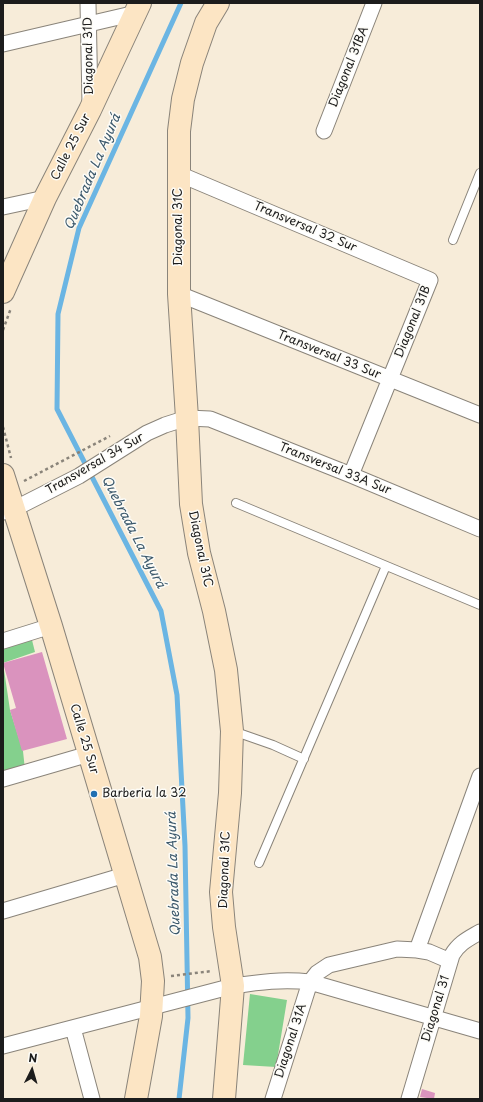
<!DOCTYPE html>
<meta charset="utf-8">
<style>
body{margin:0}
#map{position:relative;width:483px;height:1102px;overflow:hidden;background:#f7ecd9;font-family:"Playpen Sans",sans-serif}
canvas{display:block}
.frame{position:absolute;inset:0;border:4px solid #1c1c1c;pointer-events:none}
.north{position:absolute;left:12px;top:1050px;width:40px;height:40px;-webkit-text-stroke:3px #fdfcf7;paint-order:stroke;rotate:5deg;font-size:11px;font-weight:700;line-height:16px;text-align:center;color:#1c1c1c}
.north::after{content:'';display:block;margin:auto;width:14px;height:18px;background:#1c1c1c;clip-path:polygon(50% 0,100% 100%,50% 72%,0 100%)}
</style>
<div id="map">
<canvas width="483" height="1102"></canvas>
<div class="frame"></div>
<div class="north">N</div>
</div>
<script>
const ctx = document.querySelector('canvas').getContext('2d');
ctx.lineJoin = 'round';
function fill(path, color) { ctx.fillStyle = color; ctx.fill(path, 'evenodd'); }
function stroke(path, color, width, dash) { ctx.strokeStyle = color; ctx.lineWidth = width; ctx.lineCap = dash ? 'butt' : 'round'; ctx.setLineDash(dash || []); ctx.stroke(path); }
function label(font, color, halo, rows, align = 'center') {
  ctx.font = font + ' "Playpen Sans",sans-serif'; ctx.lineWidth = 3; ctx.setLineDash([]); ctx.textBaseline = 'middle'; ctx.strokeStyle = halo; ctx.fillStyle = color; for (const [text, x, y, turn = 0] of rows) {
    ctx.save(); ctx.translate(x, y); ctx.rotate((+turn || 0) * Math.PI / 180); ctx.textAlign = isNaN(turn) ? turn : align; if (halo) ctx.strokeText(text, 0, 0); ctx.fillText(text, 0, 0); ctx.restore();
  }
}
fill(new Path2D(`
 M32 640 35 652 3 663 10 710 23 751 25 770 3 775V649Z
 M250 994 287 1000 276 1067 243 1065Z`), '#84d08d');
stroke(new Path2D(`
 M179 1099 188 1018 185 846 177 695 161 611 57 409 58 314 79 228 181 3`), '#6bb5e3', 5);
fill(new Path2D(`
 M42 652 67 739 22 751 10 710 16 708 3 663Z
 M422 1089 435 1093 434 1099 420 1097Z`), '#da93be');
const lane = new Path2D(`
 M453 240 480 173
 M236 503 480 605
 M233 731 273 745 304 759
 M259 863 386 566`);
const street = new Path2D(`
 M88 3 90 104
 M3 44 136 13
 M324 131 374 3
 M179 174 430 280 351 475
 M3 207 45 198
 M179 294 480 415
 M3 512 14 509 79 476 147 433 165 425 187 418 210 419 351 475 480 529
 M3 641 51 626
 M3 779 89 754
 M3 911 125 875
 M417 950 480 776
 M73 1028 92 1099
 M3 1046 233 986C260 982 282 979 310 982L480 1031
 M273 1099 310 982 317 973 329 965 397 949 417 950 429 952 450 961
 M409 1099 452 955C459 943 468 939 480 932`);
const secondary = new Path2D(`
 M218 3 206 23 192 63 183 99 179 131V294L187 418 191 504 199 553 214 611 226 670 232 731 230 793 221 892 224 927 233 986 224 1099
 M3 292 45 198 90 110 140 3
 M3 475 51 626 150 957 153 981 151 1016 136 1099`);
stroke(lane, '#8a847a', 10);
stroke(street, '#8a847a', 17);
stroke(secondary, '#8a847a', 24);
stroke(new Path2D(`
 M3 330 11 308
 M3 427 11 458
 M24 481 110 436
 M171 976 212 971`), '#8a847a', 2.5, [3, 3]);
stroke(lane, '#fff', 8);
stroke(street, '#fff', 15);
stroke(secondary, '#fce5c4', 22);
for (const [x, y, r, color] of [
 [94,794,4,"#1f6fb2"]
]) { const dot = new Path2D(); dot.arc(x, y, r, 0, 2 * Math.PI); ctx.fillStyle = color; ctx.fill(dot); stroke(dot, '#fdfcf7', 1.5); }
label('12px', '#1c1c1c', '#fdfcf7', [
 ["Diagonal 31D",89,56,-91],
 ["Diagonal 31BA",349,67,-68],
 ["Calle 25 Sur",71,147,-63],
 ["Diagonal 31C",179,227,-90],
 ["Transversal 32 Sur",305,227,23],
 ["Diagonal 31B",413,322,-68],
 ["Transversal 33 Sur",329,355,22],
 ["Transversal 34 Sur",95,464,-30],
 ["Transversal 33A Sur",335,469,22],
 ["Diagonal 31C",200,549,78],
 ["Calle 25 Sur",84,739,73],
 ["Diagonal 31C",225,870,-88],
 ["Diagonal 31",436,1009,-73],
 ["Diagonal 31A",291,1041,-72]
]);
label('12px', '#1c1c1c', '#fdfcf7', [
 ["Barberia la 32",102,794]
], 'left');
label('italic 13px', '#3c596c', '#fdfcf7', [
 ["Quebrada La Ayurá",93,172,-67],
 ["Quebrada La Ayurá",133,532,63],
 ["Quebrada La Ayurá",174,874,-92]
]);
</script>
